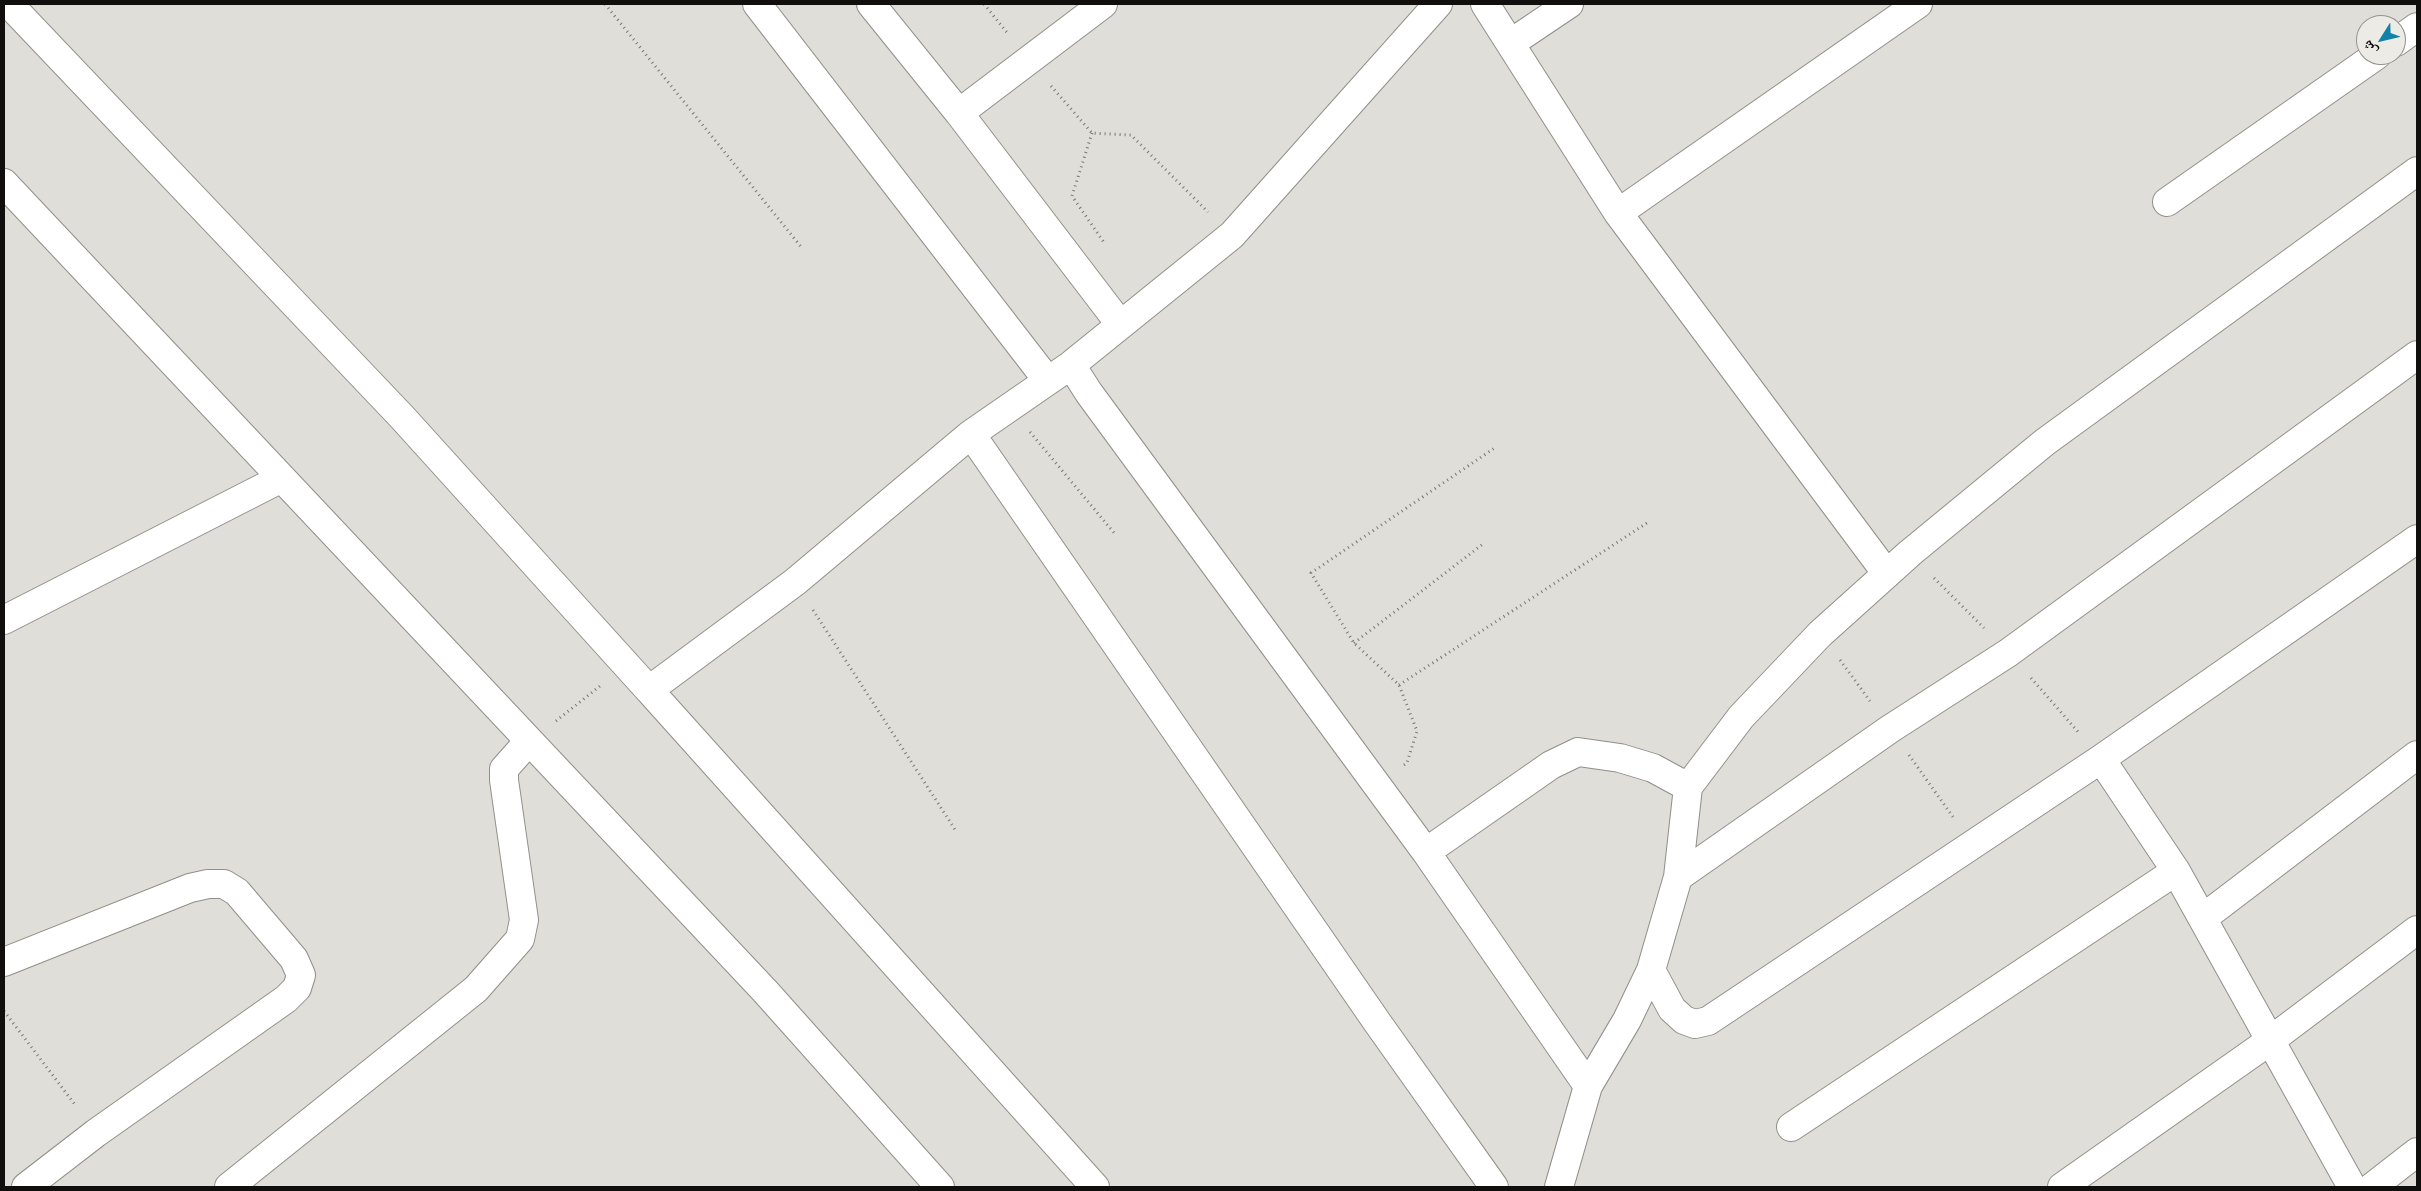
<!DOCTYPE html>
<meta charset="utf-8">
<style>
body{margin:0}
#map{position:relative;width:2421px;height:1191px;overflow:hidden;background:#e0ded8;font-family:"Work Sans","Noto Naskh Arabic",sans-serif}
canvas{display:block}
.frame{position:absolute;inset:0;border:5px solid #100f0d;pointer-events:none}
.north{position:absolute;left:2356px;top:15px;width:50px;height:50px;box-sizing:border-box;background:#edebe5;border:1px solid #95938f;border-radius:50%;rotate:234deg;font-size:14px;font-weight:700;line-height:20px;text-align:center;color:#100f0d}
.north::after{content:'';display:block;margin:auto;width:18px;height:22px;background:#1182a9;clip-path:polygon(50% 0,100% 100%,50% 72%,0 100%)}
</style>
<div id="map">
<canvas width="2421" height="1191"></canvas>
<div class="frame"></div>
<div class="north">ش</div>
</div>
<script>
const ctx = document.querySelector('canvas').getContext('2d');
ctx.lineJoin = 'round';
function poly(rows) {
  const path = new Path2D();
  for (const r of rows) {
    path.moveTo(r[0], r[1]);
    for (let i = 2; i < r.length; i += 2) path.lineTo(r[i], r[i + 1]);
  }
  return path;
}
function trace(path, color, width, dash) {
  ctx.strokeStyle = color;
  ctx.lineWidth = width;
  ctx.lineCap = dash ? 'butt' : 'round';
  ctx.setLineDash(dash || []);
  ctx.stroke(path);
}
const path = poly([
 [605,4,802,248],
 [984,4,1009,35],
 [1051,86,1092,133,1131,135,1208,212],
 [1092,133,1072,196,1105,244],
 [1030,432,1115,534],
 [1934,578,1984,628],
 [813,610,956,831],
 [1354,643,1483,544],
 [1840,660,1870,701],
 [2031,678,2080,734],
 [1399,685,1650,521],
 [556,721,600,686],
 [1909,755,1953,817],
 [1404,765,1407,763,1417,731,1399,685,1354,643,1311,573,1496,447],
 [4,1011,76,1106]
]);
const minor = poly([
 [9,4,402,417,649,690,795,582,971,434,1071,365,1232,235,1438,4],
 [757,4,1048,381],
 [871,4,959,113,1120,324],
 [1485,4,1618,213,1887,574],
 [2396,42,2417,27],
 [1511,43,1569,4],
 [959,113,1103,4],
 [4,183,765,991,940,1187],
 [2167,202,2377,55],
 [1618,213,1918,4],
 [1071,365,1089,393,1426,852,1588,1086],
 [971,434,1377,1022,1494,1187],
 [4,620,280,479],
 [649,690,1095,1187],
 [2101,759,2176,871,2352,1187],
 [1426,852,1551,765,1578,752,1620,758,1653,768,1688,787],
 [1678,877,1890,729,2008,653,2417,355],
 [2203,918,2417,755],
 [4,962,190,888,208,884,224,884,237,892,294,959,301,975,297,988,286,999,96,1133,26,1187],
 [1651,970,1672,1009,1684,1020,1695,1024,1708,1021,2101,759,2417,539],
 [1791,1127,2176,871],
 [229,1187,476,989,520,939,524,920,504,780,504,769,529,741],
 [1559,1187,1588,1086,1627,1020,1651,970,1678,877,1688,787,1741,717,1820,634,1910,553,2045,442,2417,171],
 [2062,1187,2271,1040,2417,930],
 [2372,1187,2417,1152]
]);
trace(minor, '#908f89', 30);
trace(path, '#777672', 3, [1, 4]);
trace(minor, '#fff', 28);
</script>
